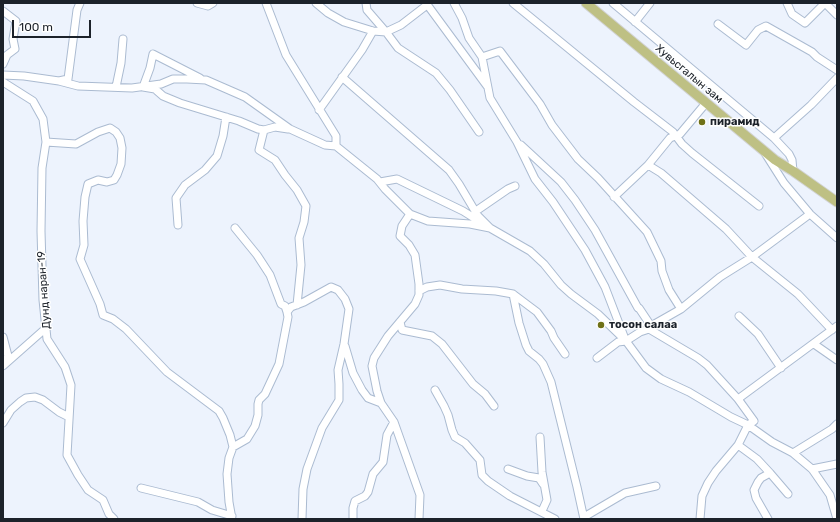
<!DOCTYPE html>
<meta charset="utf-8">
<style>
body{margin:0}
#map{position:relative;width:840px;height:522px;overflow:hidden;background:#edf3fd;font-family:Rubik,sans-serif}
canvas{display:block}
.frame{position:absolute;inset:0;border:4px solid #1c222a;pointer-events:none}
.scale{position:absolute;left:12px;top:20px;width:79px;height:18px;box-sizing:border-box;border:2px solid #1c222a;border-top:0;padding-left:5px;font-size:12px;line-height:14px;white-space:nowrap;color:#1c222a;-webkit-text-stroke:3px #fff;paint-order:stroke}
</style>
<div id="map">
<canvas width="840" height="522"></canvas>
<div class="frame"></div>
<div class="scale">100 m</div>
</div>
<script>
const ctx = document.querySelector('canvas').getContext('2d');
ctx.lineJoin = 'round';
function poly(rows) {
  const path = new Path2D();
  for (const r of rows) {
    path.moveTo(r[0], r[1]);
    for (let i = 2; i < r.length; i += 2) path.lineTo(r[i], r[i + 1]);
  }
  return path;
}
function trace(path, color, width, dash) {
  ctx.strokeStyle = color;
  ctx.lineWidth = width;
  ctx.lineCap = dash ? 'butt' : 'round';
  ctx.setLineDash(dash || []);
  ctx.stroke(path);
}
function write(font, color, halo, rows, align = 'center') {
  ctx.font = font + ' Rubik,sans-serif';
  ctx.lineWidth = 3;
  ctx.setLineDash([]);
  ctx.textBaseline = 'middle';
  ctx.strokeStyle = halo;
  ctx.fillStyle = color;
  for (const [text, x, y, turn = 0] of rows) {
    ctx.save();
    ctx.translate(x, y);
    ctx.rotate((+turn || 0) * Math.PI / 180);
    ctx.textAlign = isNaN(turn) ? turn : align;
    if (halo) ctx.strokeText(text, 0, 0);
    ctx.fillText(text, 0, 0);
    ctx.restore();
  }
}
const minor = poly([
 [197,3,208,6,213,3],
 [266,3,286,55,336,136,336,146],
 [316,3,328,13,344,22,373,31,386,32,401,25,427,5],
 [366,3,367,10,386,32,398,48,436,73,450,90,479,132],
 [426,3,487,86],
 [454,3,462,18,469,38,482,57,490,98,517,142,535,179,553,202,585,250,605,287,625,339],
 [513,3,634,102,673,132,682,144,692,153,759,206],
 [613,3,774,138],
 [787,3,792,14,805,23,825,3],
 [825,3,837,15],
 [3,11,16,21,13,39,15,49,7,55,3,64],
 [635,22,650,3],
 [718,24,746,45,758,30,766,26,812,52,817,57,837,70],
 [482,57,500,51,540,104,552,125,578,159,598,178,647,232,661,261,662,271,669,290,681,309],
 [3,75,24,76,59,81,78,86,132,88,161,84,173,79,187,79,206,80,245,97,290,129,325,145,336,146,377,179,385,189,410,214,428,221,470,224,490,228,530,251,544,264,561,285,571,294,598,314,626,341,646,368,661,379,689,392,731,417,748,425,772,442,793,453,812,469,830,495,837,519],
 [342,77,449,170,459,184,478,216,490,228,463,211,397,179,380,182],
 [200,78,153,54,150,68,143,87,155,89,163,96,180,103,239,121,258,129,264,130,275,127,288,129],
 [59,81,68,79,77,10,80,3],
 [3,82,33,101,43,119,46,142,42,168,41,231,43,300,47,339,65,367,71,385,67,455,78,475,88,490,103,500,109,514,114,519],
 [116,87,121,63,123,39],
 [319,110,362,50,373,31],
 [264,130,259,150,275,160,285,175,297,190,306,206,304,222,299,238,301,265,297,305],
 [46,142,76,144,98,132,110,128,116,132,120,138,122,148,121,164,117,175,114,180,107,182,98,180,88,184,85,197,83,221,84,245,80,259,100,304,103,315,113,319,126,329,167,372,219,411,223,418,230,435,233,447,229,458,227,474,229,502,232,519],
 [521,145,561,182,575,200,595,230,638,308,639,308,651,326],
 [765,153,784,183,810,214,837,238],
 [648,165,670,138,680,134,706,103],
 [793,171,792,160,789,154,774,138,811,105,837,78],
 [614,197,648,165,661,173,726,229,752,257,798,294,832,330],
 [476,211,508,189,515,186],
 [410,214,402,226,400,236,409,245,415,255,419,284,419,295,415,304,388,336,374,358,372,366,377,391,381,403,394,422,420,495,419,519],
 [178,225,176,198,185,185,205,170,217,156,223,136,226,117],
 [235,228,257,255,270,275,281,304,285,306,287,312],
 [419,291,427,287,440,285,462,289,496,291,513,294,537,312,551,331,554,338,565,354],
 [513,294,519,323,526,345,529,351,539,359,543,364,551,382,577,487,584,519],
 [739,316,758,334,781,368],
 [400,322,402,330,432,336,442,344,473,384,485,394,494,406],
 [649,329,698,358,707,365,738,399,754,421,748,425,738,445,716,471,708,483,702,496,700,519],
 [3,337,8,356,4,363],
 [814,344,837,360],
 [345,346,353,373,362,390,368,398,381,403],
 [597,358,618,342,626,341,640,332,649,329,651,326,681,309,720,277,752,257,810,214],
 [3,366,46,328],
 [435,390,444,406,448,415,452,430,455,437,465,443,480,460,482,475,488,481,510,496,555,519],
 [738,399,837,326],
 [3,423,11,410,20,402,26,398,35,397,43,400,59,412,69,417],
 [540,437,542,472,547,500,542,511],
 [738,445,757,459,770,473,761,478,758,482,754,490,756,498,768,519],
 [233,447,247,439,255,426,258,415,258,404,259,400,265,394,279,364,288,317,287,312,291,307,304,302,331,287,338,290,345,299,349,309,344,344,338,370,339,384,339,400,322,428,307,469,303,489,302,519],
 [793,453,832,429,837,424],
 [508,469,527,476,539,478,543,484],
 [812,469,837,464],
 [770,473,788,494],
 [141,488,198,502,212,510,232,516],
 [584,517,625,493,656,486],
 [353,519,353,508,355,501,365,496,368,492,373,474,383,462,387,435,394,422]
]);
const major = poly([
 [586,3,775,160,793,171,837,202]
]);
const markers = [
 [702,122,4,"#6f7117"],
 [601,325,4,"#6f7117"]
];
const streetNames = [
 ["Хувьсгалын зам",689,74,40],
 ["Дунд наран-19",44,290,-94]
];
const poiNames = [
 ["пирамид",710,122],
 ["тосон салаа",609,325]
];
trace(minor, '#abbbd1', 9);
trace(major, '#d2d3d4', 11);
trace(minor, '#fff', 7);
trace(major, '#bec084', 9);
for (const [x, y, r, color] of markers) {
  const dot = new Path2D();
  dot.arc(x, y, r, 0, 2 * Math.PI);
  ctx.fillStyle = color;
  ctx.fill(dot);
  trace(dot, '#fff', 1.5);
}
write('11px', '#1c222a', '#fff', streetNames);
write('bold 11px', '#1c222a', '#fff', poiNames, 'left');
</script>
